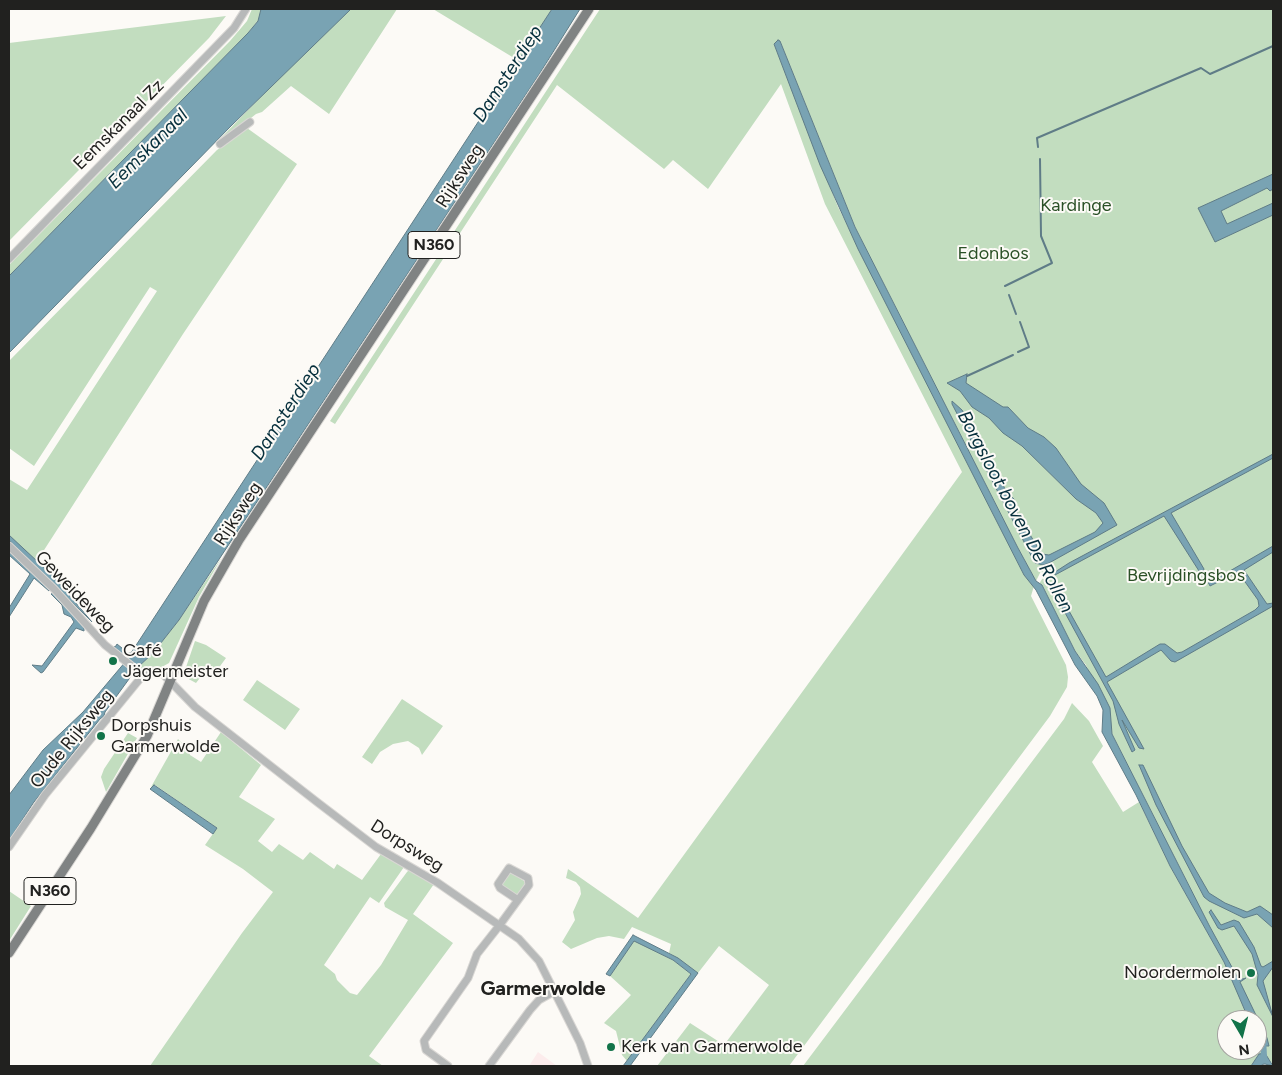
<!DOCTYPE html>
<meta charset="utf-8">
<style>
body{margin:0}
#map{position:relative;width:1282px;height:1075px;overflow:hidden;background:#fcfaf6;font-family:Figtree,sans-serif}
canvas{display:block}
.frame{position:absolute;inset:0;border:10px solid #21211f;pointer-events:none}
.north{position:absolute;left:1217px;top:1010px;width:50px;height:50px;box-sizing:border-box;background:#fcfaf6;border:1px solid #a4a3a0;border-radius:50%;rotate:172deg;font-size:14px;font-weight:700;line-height:20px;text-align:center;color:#21211f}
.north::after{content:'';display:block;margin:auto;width:18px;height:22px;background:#127349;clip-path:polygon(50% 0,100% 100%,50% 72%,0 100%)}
</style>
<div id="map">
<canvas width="1282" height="1075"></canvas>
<div class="frame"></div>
<div class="north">N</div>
</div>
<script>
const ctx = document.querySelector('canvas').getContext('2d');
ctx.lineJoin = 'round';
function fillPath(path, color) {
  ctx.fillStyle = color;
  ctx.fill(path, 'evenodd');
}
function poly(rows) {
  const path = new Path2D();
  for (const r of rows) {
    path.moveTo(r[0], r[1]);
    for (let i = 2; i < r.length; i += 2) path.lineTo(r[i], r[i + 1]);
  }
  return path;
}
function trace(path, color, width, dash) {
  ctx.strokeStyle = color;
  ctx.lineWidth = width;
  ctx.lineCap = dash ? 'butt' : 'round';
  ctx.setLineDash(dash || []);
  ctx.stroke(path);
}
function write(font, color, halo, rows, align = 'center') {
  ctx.font = font + ' Figtree,sans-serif';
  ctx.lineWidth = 4;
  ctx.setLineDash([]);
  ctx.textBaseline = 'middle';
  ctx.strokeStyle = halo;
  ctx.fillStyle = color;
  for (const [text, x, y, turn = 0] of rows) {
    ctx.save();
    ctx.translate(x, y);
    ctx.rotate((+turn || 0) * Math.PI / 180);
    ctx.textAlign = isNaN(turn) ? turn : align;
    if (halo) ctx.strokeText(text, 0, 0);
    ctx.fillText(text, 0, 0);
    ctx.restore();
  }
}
const education = poly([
 [538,1052,557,1066,525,1066,529,1066]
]);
const green = poly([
 [252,9,261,9,261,17,248,33,9,276,9,265,230,41,247,21],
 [351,9,397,9,329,114,291,86,262,112,256,114,222,141,220,139,310,46],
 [433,9,552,9,519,61],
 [600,9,1273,9,1273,1065,1265,1053,1259,1054,1251,1066,803,1066,1064,719,1072,703,1089,721,1103,746,1092,762,1123,812,1139,802,1170,866,1224,962,1237,990,1249,1020,1227,1020,1227,1050,1257,1050,1257,1035,1260,1046,1257,1020,1112,734,1110,725,1086,665,1075,651,1042,585,1039,584,1044,576,1041,571,1036,581,1018,548,855,227,780,41,774,44,838,207,1024,574,1034,586,1031,596,1066,665,1068,677,1067,687,1050,716,789,1066,657,1066,690,1023,724,1045,769,985,719,946,698,973,669,953,671,944,632,927,624,939,609,936,597,938,571,949,562,942,575,920,573,912,581,894,580,887,576,882,566,878,568,869,638,918,962,472,825,204,781,84,708,189,673,160,664,169,557,85,335,424,330,421],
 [226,16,209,38,9,241,9,43],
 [247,128,297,164,183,334,37,561,9,538,9,479,27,490,157,291,150,287,34,466,9,448,9,361,217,150],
 [222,557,199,597,169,663,160,668,137,668,153,653,179,620],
 [195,641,206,645,226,658,215,673,207,669,196,683,183,676],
 [257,680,300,709,285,730,243,700],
 [402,699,443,726,422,755,419,748,408,741,393,744,380,752,372,764,362,757],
 [221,732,261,765,239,797,275,819,258,841,272,852,279,844,303,860,310,852,334,869,337,864,362,880,381,854,404,867,379,903,370,897,324,965,335,974,337,980,350,993,357,995,381,965,408,920,385,907,384,903,407,872,409,870,434,884,413,914,453,943,369,1056,383,1066,150,1066,242,933,273,892,243,869,205,845,217,828,155,785,151,787,178,739,188,749,190,755,201,762],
 [128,733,137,738,106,792,101,777,104,769],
 [509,871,527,883,517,897,500,885],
 [9,891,31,906,9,941],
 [634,940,673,960,691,974,627,1061,622,1055,616,1031,604,1023,631,995,610,976]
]);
const water = poly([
 [261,9,351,9,231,126,9,353,9,276,248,33,258,21,261,9],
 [552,9,580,9,540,73,179,620,153,653,137,668,105,712,104,716,100,719,34,802,9,840,9,795,43,750,83,712,126,661,125,657,114,647,116,646,117,644,128,653,131,653,552,9],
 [778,40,780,41,855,227,1018,548,1036,581,1042,585,1075,651,1098,684,1110,708,1112,734,1210,927,1239,980,1246,978,1240,982,1267,1038,1269,1046,1260,1046,1257,1035,1257,1020,1249,1020,1224,962,1170,866,1136,795,1102,732,1103,710,1097,696,1075,665,1036,590,1024,575,858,249,820,165,774,44,778,40],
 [1273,174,1273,189,1270,191,1267,188,1221,211,1227,224,1273,203,1273,215,1215,242,1198,208,1273,174],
 [967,374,966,383,1003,407,1008,407,1028,428,1044,437,1056,448,1081,484,1104,503,1117,525,1049,563,1043,565,1035,563,952,404,952,401,962,410,983,445,1006,491,1014,499,1014,506,1022,522,1042,554,1049,555,1095,532,1103,523,1096,513,1076,499,1022,446,1003,433,989,418,972,407,960,391,947,383,967,374],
 [1273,454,1273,458,1171,513,1204,569,1203,572,1199,571,1164,516,1055,575,1055,572,1069,563,1273,454],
 [9,535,53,576,92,622,9,540,9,535],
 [1273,546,1273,552,1244,570,1267,604,1273,603,1273,606,1175,662,1171,661,1161,650,1107,682,1144,749,1139,748,1122,720,1135,750,1132,752,1119,724,1113,701,1057,598,1060,598,1064,602,1106,677,1160,644,1165,644,1177,653,1182,652,1255,610,1259,606,1258,600,1238,572,1210,586,1205,576,1216,579,1273,546],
 [9,552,50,590,49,591,34,578,9,617,9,608,30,574,9,555,9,552],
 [53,593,84,628,84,631,76,628,43,672,41,673,32,665,42,666,74,622,71,617,64,614,62,605,51,594,53,593],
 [1139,765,1143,765,1182,846,1209,893,1225,903,1247,912,1260,906,1273,915,1273,928,1257,914,1244,918,1209,901,1204,897,1156,805,1139,765],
 [154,785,217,828,213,834,150,789,154,785],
 [1211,910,1221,925,1234,920,1239,922,1254,947,1261,966,1263,967,1273,961,1273,967,1263,981,1273,1017,1257,985,1258,975,1252,954,1234,926,1222,930,1218,928,1209,912,1211,910],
 [633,935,678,958,698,973,630,1066,623,1066,691,974,673,960,634,941,610,976,606,974,633,935],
 [1265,1053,1273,1066,1265,1064,1251,1066,1259,1054,1265,1053]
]);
const stream = poly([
 [1038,147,1037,138,1201,68,1210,74,1273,46],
 [1005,286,1052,263,1041,236,1040,159],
 [1009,295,1016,314],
 [1018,352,1029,347,1020,322],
 [967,376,1013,355]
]);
const canal = poly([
 [1257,1024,1263,1036,1264,1057,1257,1066]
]);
const minor = poly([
 [220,144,250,122],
 [9,259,234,28,246,9],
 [9,546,54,589,105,645,143,675],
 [9,847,45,795,143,675,153,671,161,672,195,707,317,802,376,847,438,883,519,939,539,961,580,1043,588,1066],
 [448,1066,426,1050,424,1041,468,978,477,954,499,926,518,900,529,885,528,878,509,868,498,884,500,888,518,900],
 [489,1066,530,1010,539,1000,553,992]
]);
const major = poly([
 [9,953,91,828,147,736,204,601,239,540,589,9]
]);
const markers = [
 [113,661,5,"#127349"],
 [101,736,5,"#127349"],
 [1251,973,5,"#127349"],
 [611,1047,5,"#127349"]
];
const shields = [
 [434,245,52],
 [50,891,52]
];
const shieldNames = [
 ["N360",434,245],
 ["N360",50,891]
];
const streetNames = [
 ["Eemskanaal Zz",119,125,-45],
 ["Rijksweg",460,176,-57],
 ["Rijksweg",238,514,-57],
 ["Geweideweg",75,592,46],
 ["Oude Rijksweg",72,739,-51],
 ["Dorpsweg",407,846,32]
];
const parkNames = [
 ["Kardinge",1076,206],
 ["Edonbos",993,254],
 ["Bevrijdingsbos",1186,576]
];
const poiNames = [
 ["Café",123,651],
 ["Jägermeister",123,672],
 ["Dorpshuis",111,726],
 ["Garmerwolde",111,747],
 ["Noordermolen",1241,973,"right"],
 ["Kerk van Garmerwolde",621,1047]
];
const waterNames = [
 ["Damsterdiep",508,74,-57],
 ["Eemskanaal",148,149,-45],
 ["Damsterdiep",286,412,-57],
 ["Borgsloot boven De Rollen",1015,512,62]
];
const quarterNames = [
 ["Garmerwolde",543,989]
];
fillPath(education, '#fcecec');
fillPath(green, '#c2ddbf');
fillPath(water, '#79a3b3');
trace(water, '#5f7c87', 1);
trace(stream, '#5f7c87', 2);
trace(canal, '#79a3b3', 6);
trace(minor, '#d9d7d4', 9);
trace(major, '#d9d7d4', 11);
trace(minor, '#b7b9b9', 7);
trace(major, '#808383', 9);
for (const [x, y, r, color] of markers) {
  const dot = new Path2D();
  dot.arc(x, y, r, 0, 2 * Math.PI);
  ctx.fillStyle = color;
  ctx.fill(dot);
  trace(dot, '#fcfaf6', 2);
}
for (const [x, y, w] of shields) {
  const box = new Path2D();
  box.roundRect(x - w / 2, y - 13.5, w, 27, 4);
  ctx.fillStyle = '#fcfaf6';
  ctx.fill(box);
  trace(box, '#21211f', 1);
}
write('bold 16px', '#21211f', null, shieldNames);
write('18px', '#21211f', '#fcfaf6', streetNames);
write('18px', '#2a5026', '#fcfaf6', parkNames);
write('18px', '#21211f', '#fcfaf6', poiNames, 'left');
write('italic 19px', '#062f3c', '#fcfaf6', waterNames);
write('bold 20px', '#21211f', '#fcfaf6', quarterNames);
</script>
